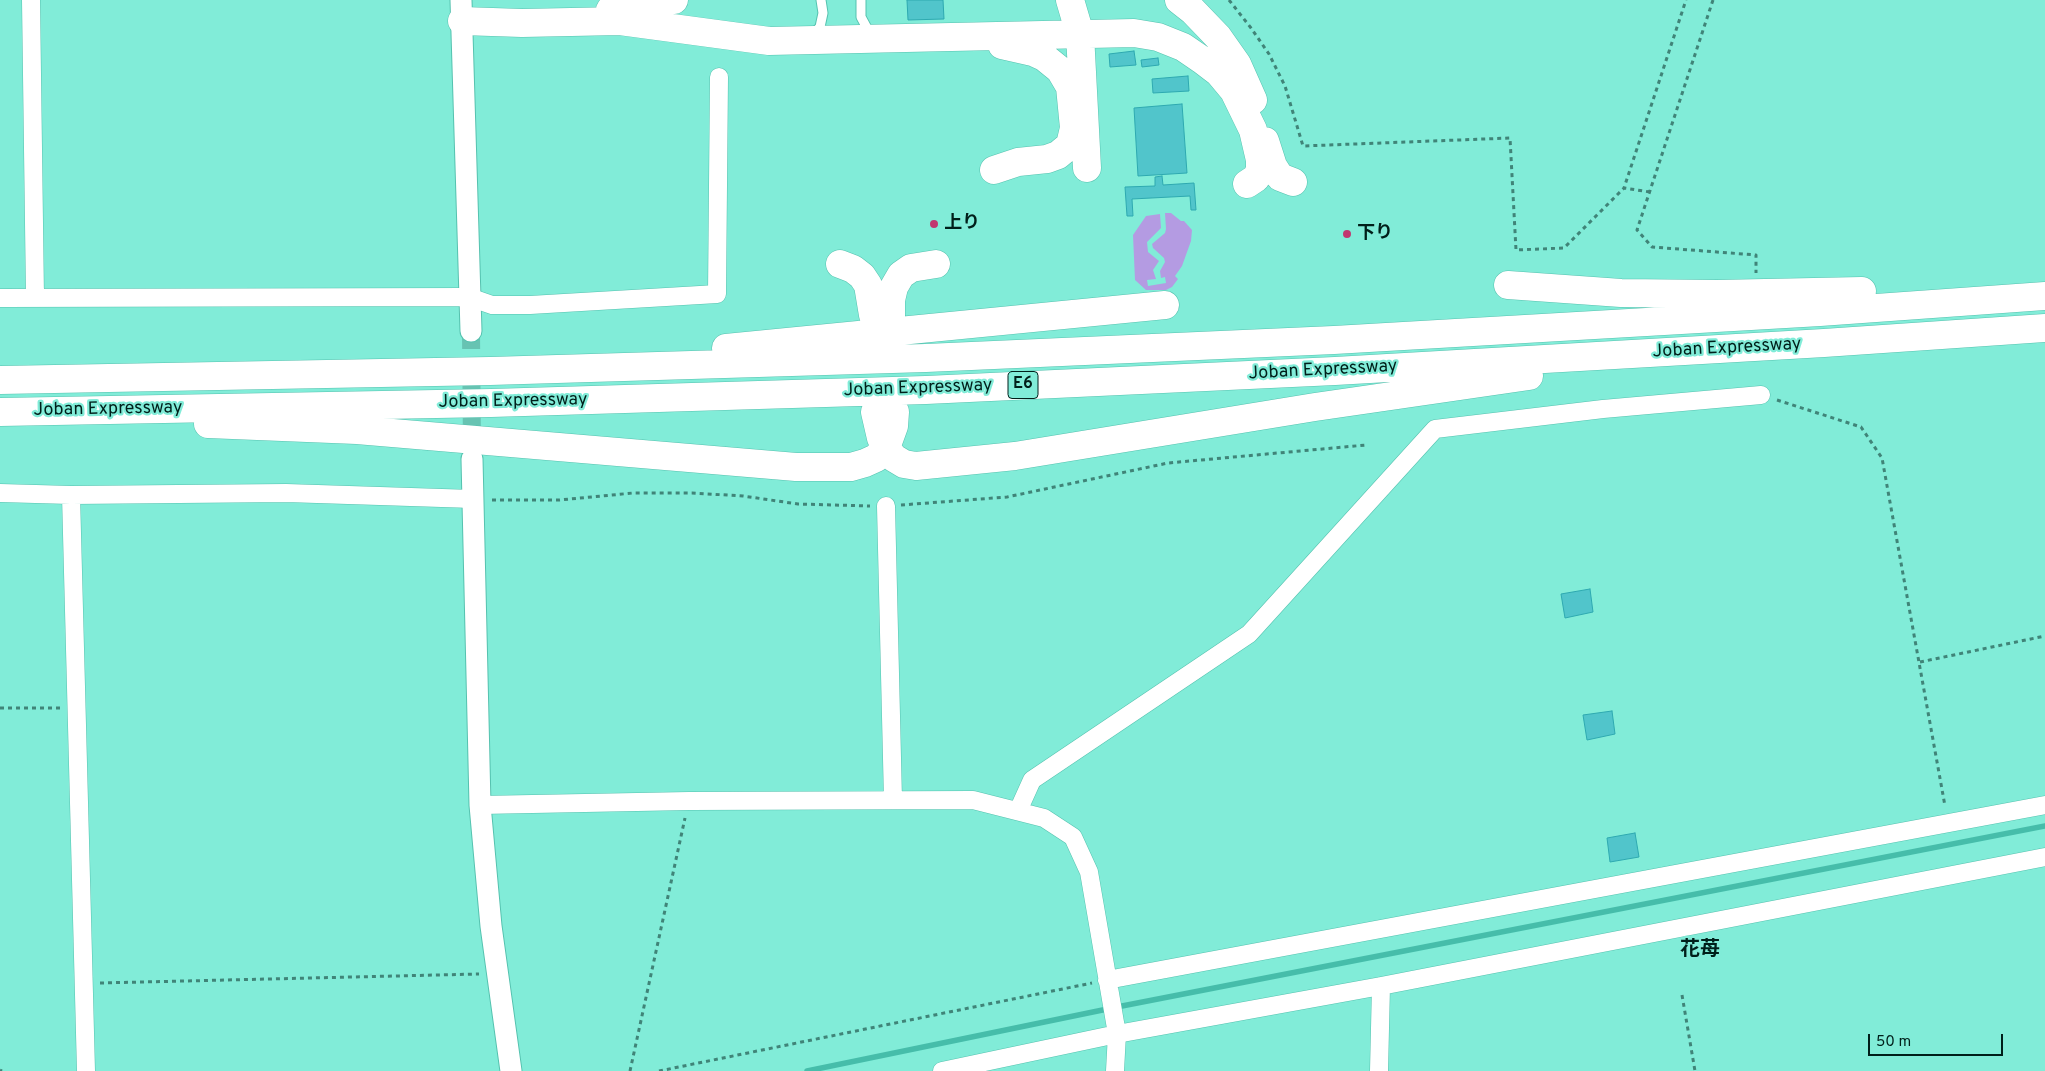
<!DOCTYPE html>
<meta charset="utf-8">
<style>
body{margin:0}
#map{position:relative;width:2045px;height:1071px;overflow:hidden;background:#81ecd8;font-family:Overpass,sans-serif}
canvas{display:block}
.scale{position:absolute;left:1868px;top:1034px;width:135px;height:22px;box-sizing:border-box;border:2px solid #001f1a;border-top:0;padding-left:6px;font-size:15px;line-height:18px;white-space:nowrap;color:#001f1a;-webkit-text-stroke:4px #81ecd8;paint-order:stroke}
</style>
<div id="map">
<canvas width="2045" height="1071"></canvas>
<div class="scale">50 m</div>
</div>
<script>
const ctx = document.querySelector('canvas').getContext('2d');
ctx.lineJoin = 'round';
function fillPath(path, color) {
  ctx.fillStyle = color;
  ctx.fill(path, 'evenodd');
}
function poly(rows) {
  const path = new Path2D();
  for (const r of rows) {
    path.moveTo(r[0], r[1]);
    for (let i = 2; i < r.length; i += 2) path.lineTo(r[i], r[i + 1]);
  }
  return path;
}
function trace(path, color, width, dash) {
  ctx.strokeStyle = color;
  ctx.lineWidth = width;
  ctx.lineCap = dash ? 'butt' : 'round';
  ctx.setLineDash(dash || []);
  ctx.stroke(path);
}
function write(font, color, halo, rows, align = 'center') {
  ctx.font = font + ' Overpass,"Noto Sans JP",sans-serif';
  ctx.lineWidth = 4.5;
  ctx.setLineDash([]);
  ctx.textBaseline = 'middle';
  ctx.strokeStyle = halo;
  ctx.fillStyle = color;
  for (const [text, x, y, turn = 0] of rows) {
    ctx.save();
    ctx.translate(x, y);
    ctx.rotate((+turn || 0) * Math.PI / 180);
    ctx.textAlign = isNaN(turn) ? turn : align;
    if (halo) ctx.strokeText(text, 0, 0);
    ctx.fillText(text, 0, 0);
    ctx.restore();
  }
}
const green = poly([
 [1165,213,1171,213,1181,221,1184,221,1192,230,1191,241,1182,266,1175,276,1178,279,1172,287,1166,290,1146,290,1135,280,1133,235,1146,216,1160,214,1161,228,1147,242,1148,252,1159,261,1153,270,1156,279,1147,280,1148,286,1166,283,1165,277,1161,278,1160,271,1165,262,1164,258,1153,248,1152,244,1165,233,1166,229]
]);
const stream = poly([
 [807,1071,1122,1006,2045,826]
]);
const building = poly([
 [907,0,943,0,944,19,908,20,907,0],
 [1134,51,1136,65,1110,67,1109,54,1134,51],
 [1158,58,1159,65,1142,67,1141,60,1158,58],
 [1188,76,1189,91,1153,93,1152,79,1188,76],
 [1182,104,1187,173,1138,176,1134,108,1182,104],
 [1162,176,1163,185,1194,183,1196,210,1191,210,1190,196,1132,199,1133,216,1127,216,1125,187,1155,186,1155,177,1162,176],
 [1590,589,1593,612,1565,618,1561,594,1590,589],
 [1612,711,1615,734,1587,740,1583,715,1612,711],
 [1635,833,1639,857,1610,862,1607,838,1635,833]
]);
const minorTunnel = poly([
 [471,331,472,448]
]);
const path = poly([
 [1229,0,1251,28,1269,54,1285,86,1303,146,1510,138,1516,250,1564,248,1624,188],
 [1713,0,1637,230,1652,247,1756,255,1756,273],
 [1650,192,1624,188,1686,0],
 [1777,400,1861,427,1882,458,1945,806],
 [492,500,559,500,633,493,692,493,743,496,798,504,870,506],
 [901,505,1007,497,1168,463,1366,445],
 [1920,662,2045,636],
 [0,708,61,708],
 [100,983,479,974],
 [1682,995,1695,1071],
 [0,1070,2,1071],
 [630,1071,685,818],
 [659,1071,1092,983]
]);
const service = poly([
 [861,0,861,17,868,30,873,33],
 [813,34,820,27,823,13,821,0]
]);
const minor = poly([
 [31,0,35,297],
 [0,298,469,297,492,305,530,305,717,294,719,77],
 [0,493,71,495,286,493,473,499],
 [71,495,86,1071],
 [886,506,893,800],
 [480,805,689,801,973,800,1044,818,1073,837,1089,872,1117,1034,1115,1071],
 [1018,811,1032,780,1249,634,1435,429,1603,409,1761,395],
 [1107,980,2045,805],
 [942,1071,1117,1034,1381,986,2045,857],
 [1379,1071,1381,986]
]);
const tertiary = poly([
 [461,0,471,331],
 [472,459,480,805,491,926,511,1071]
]);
const motorway = poly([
 [1070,0,1080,34,1087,168],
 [1179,0,1193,11,1218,37,1237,64,1253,100],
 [610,10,674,0],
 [462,21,522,23,620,21,769,41,1134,33,1158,37,1183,47,1202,60,1219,73,1234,91,1253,130,1260,160,1260,170,1256,178,1247,184],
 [1265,141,1273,166,1280,177,1293,182],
 [994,170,1018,162,1047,159,1058,155,1070,145,1074,128,1070,87,1060,70,1044,57,1033,52,1002,45],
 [840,264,853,269,862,276,868,285,873,315],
 [1508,285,1621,293,1717,294,1862,291],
 [891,316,891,300,894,287,901,275,911,268,936,264],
 [726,348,1165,305],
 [0,380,490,371,926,358,1334,340,1820,312,2045,296],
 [0,412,491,403,926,390,1335,371,1824,343,2045,328],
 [875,412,881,438,886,448,894,458,904,464,916,466,1015,456,1315,407,1529,376],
 [208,424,357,430,796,467,851,467,865,463,876,458,886,448,894,426,895,412]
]);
const markers = [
 [934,224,5,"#c1376f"],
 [1347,234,5,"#c1376f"]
];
const shields = [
 [1023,385,30]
];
const shieldNames = [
 ["E6",1023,385]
];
const poiNames = [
 ["上り",944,224],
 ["下り",1357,234]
];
const streetNames = [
 ["Joban Expressway",1727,349,-3],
 ["Joban Expressway",1323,371,-3],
 ["Joban Expressway",918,389,-2],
 ["Joban Expressway",513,402,-1],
 ["Joban Expressway",108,410,-1]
];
const quarterNames = [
 ["花苺",1700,951]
];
fillPath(green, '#b49be2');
trace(stream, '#46bdaa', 5.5);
fillPath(building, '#51c5cb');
trace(building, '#2ea9b0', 1);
trace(minorTunnel, '#67c3b2', 18, [18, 9]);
trace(service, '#55c2af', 11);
trace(minor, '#55c2af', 19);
trace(tertiary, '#55c2af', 23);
trace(motorway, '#55c2af', 29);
trace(path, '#408478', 3, [4, 4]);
trace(service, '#fff', 9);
trace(minor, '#fff', 18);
trace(tertiary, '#fff', 21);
trace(motorway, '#fff', 28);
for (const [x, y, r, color] of markers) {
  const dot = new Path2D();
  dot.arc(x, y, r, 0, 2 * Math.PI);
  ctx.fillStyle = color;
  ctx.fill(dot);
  trace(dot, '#81ecd8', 2);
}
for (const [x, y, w] of shields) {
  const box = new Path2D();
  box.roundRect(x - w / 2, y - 13.5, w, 27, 4);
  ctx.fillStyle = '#81ecd8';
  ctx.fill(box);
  trace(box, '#001f1a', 1);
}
write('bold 16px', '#001f1a', null, shieldNames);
write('bold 18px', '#001f1a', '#81ecd8', poiNames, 'left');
write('18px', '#001f1a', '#81ecd8', streetNames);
write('bold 20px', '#001f1a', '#81ecd8', quarterNames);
</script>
